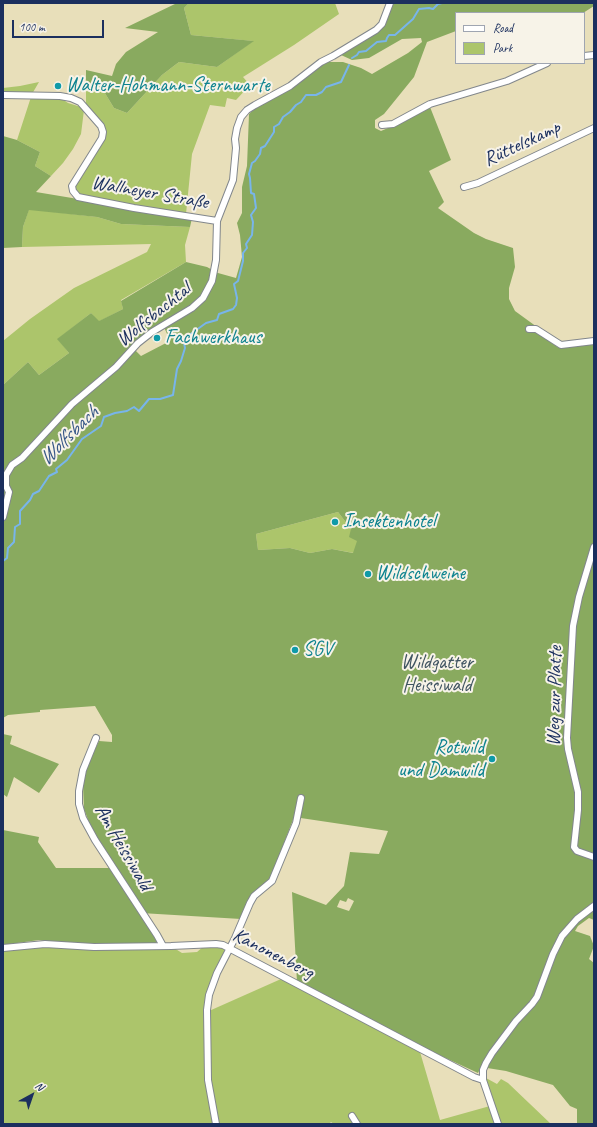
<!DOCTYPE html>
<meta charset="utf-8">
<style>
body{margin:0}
#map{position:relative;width:597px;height:1127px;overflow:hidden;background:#e8dfba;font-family:Caveat,sans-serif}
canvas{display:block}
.frame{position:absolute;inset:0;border:4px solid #1b2f5e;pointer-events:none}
.legend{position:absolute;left:455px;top:12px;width:130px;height:52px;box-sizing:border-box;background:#f7f3e8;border:1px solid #9fa5b1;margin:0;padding:5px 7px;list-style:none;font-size:12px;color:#1b2f5e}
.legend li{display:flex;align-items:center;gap:8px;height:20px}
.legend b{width:20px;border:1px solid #9fa5b1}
.north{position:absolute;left:12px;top:1075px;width:40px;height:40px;-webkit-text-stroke:3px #f7f3e8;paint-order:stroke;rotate:40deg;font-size:11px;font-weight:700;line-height:16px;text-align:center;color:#1b2f5e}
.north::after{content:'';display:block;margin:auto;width:14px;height:18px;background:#1b2f5e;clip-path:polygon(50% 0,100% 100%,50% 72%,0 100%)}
.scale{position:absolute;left:12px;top:20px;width:92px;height:18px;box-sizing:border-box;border:2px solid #1b2f5e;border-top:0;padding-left:5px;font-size:12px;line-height:14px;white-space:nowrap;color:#1b2f5e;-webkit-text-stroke:3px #f7f3e8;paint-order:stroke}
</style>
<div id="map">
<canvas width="597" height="1127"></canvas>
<div class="frame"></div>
<ul class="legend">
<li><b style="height:5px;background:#fff"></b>Road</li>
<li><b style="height:11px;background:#acc56b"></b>Park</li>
</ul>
<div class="north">N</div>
<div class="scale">100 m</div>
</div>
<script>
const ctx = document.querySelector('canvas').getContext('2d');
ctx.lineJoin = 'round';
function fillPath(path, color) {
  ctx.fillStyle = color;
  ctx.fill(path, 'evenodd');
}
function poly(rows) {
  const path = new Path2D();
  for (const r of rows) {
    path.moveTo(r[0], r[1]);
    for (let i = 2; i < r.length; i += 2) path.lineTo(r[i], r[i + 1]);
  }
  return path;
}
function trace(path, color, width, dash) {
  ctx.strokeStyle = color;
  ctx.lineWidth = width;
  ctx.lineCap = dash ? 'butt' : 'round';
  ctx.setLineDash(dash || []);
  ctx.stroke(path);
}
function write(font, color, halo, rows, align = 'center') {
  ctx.font = font + ' Caveat,sans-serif';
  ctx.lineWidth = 4;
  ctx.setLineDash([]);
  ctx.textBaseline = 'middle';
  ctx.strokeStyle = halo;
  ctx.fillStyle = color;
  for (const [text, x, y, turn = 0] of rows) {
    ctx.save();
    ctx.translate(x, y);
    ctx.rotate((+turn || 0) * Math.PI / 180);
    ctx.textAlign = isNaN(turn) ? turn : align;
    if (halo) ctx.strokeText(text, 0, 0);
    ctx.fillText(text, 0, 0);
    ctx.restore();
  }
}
const green = poly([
 [189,3,335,3,339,14,294,45,243,77,250,85,236,100,227,98,225,107,210,105,192,154,186,214,79,196,74,189,75,183,106,133,86,106,86,84,103,90,114,108,127,113,162,75,179,62,217,67,253,41,191,35,184,8],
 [39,82,32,94,3,92,3,88,20,86],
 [31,97,62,99,68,103,81,107,84,110,81,134,73,149,63,163,51,176,35,166,40,152,17,140],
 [29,209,97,217,121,224,190,227,185,245,186,262,121,300,123,309,98,322,91,313,58,339,69,353,39,375,28,362,3,385,3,341,30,319,74,288,147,252,151,244,22,247,23,227],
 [338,512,351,529,358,541,354,553,332,549,310,553,290,548,258,550,256,534],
 [204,946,216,946,224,949,224,952,211,984,206,1057,215,1124,3,1124,3,951,35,947,95,950,174,948,182,953,197,952],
 [281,979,420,1052,440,1120,490,1106,495,1124,334,1124,331,1122,329,1124,218,1124,212,1094,209,1065,209,1011],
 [486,1078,497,1084,501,1079,508,1083,551,1124,501,1124]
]);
const forest = poly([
 [177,3,189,3,184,8,191,35,254,41,217,67,179,62,162,75,127,113,114,108,103,90,86,84,86,70,112,76,116,64,126,52,158,32,125,28],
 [392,3,594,3,594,6,583,13,456,13,456,31,427,42,414,77,384,114,375,120,375,128,381,131,402,122,430,107,451,160,429,171,444,202,438,208,474,233,486,239,513,248,515,267,509,288,509,299,515,311,537,327,534,331,559,348,594,343,594,920,589,918,578,926,575,931,590,936,594,946,589,959,594,963,594,1124,577,1124,577,1109,570,1106,553,1085,506,1071,481,1067,478,1073,409,1041,297,982,292,892,326,905,344,886,350,852,379,854,388,831,294,817,269,882,262,888,241,919,141,913,156,938,156,943,145,945,95,945,60,943,39,940,3,945,3,830,39,837,38,842,56,868,113,868,92,830,84,809,83,785,86,768,99,741,112,742,112,735,95,706,40,710,40,712,8,715,3,718,3,385,28,362,39,375,69,353,57,339,91,313,99,321,123,309,121,301,186,262,207,267,218,273,236,278,242,257,240,235,237,223,242,213,242,187,247,166,249,114,260,104,326,62,343,62,361,68,372,74,408,53,422,42,421,38,402,39,369,58,352,60,341,55,380,31],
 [162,323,169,338,165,340,166,343,141,356,132,347,142,336],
 [338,512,351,529,349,537,357,541,353,553,332,549,310,553,290,548,258,550,256,534],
 [348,898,354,901,349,911,337,907,340,900,346,902],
 [3,136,17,140,40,152,35,166,51,176,36,192,192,218,190,227,121,224,97,217,29,210,23,227,22,247,3,248],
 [3,734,12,736,10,744,59,764,39,793,14,777,7,797,3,794]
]);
const stream = poly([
 [452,3,457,3],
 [517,3,518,3],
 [352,58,357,55,359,52,366,51,377,42,386,41,387,38,389,35,395,35,413,19,419,9,429,8,433,9,438,4,442,3],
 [3,561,7,558,8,548,14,542,15,527,20,524,20,511,30,500,33,494,39,491,49,476,57,472,56,469,67,460,82,439,101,426,104,417,115,413,127,411,134,407,139,411,149,399,160,399,173,395,177,369,181,361,185,348,184,343,188,336,206,323,217,320,219,314,233,309,236,305,237,298,234,284,238,281,243,261,243,253,247,248,246,244,252,235,253,222,251,215,256,208,254,194,251,193,250,178,249,174,252,163,255,161,260,154,261,148,265,146,274,132,274,127,279,124,283,117,290,112,296,105,301,102,306,95,316,95,322,92,326,87,341,82,349,65]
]);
const minor = poly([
 [584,56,594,55],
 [3,95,60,96,71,98,80,102,101,126,103,132,102,138,72,186,73,191,78,197,134,208,217,221],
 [382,125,393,124,430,104,507,81,547,63],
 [464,187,478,183,594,128],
 [529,329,536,329,561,345,594,341],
 [3,517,9,492,6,486,6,475,12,465,22,458,72,404,116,367,138,343,152,332,192,308,203,298,212,281,216,260,217,221,233,180,236,148,235,139,237,128,241,117,247,110,255,105,290,86,321,62,333,56,376,30,382,24,390,3],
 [594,547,579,597,573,626,567,738,568,749,578,792,578,810,574,847,577,851,594,857],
 [96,738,83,770,79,791,79,804,83,818,95,840,157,935,163,946],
 [3,948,45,944,94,947,171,946,216,944,223,945,474,1077,483,1080],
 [352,1116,357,1124],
 [216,1124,208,1080,207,1010,209,995,217,973,235,938,250,903,254,896,272,881,296,823,301,798],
 [498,1124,483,1080,483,1070,486,1063,492,1053,516,1021,532,1004,537,997,553,954,562,936,577,919,594,906]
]);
const markers = [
 [58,86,4,"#0f9aa8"],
 [157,338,4,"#0f9aa8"],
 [335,522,4,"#0f9aa8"],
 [368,574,4,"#0f9aa8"],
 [295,650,4,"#0f9aa8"],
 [492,759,4,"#0f9aa8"]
];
const cultureNames = [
 ["Walter-Hohmann-Sternwarte",66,86],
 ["Fachwerkhaus",165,338],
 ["Insektenhotel",343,522],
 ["Wildschweine",376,574],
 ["SGV",303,650],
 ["Rotwild",484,748,"right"],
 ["und Damwild",484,771,"right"]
];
const streetNames = [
 ["Rüttelskamp",522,144,-25],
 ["Wallneyer Straße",150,193,10],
 ["Wolfsbachtal",154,315,-39],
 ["Weg zur Platte",555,696,-89],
 ["Am Heissiwald",123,848,60],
 ["Kanonenberg",273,954,27]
];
const parkNames = [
 ["Wildgatter",437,663],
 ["Heissiwald",437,686]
];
const waterNames = [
 ["Wolfsbach",69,436,-45]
];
fillPath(green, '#acc56b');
fillPath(forest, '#89aa5f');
trace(stream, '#78b5eb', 2);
trace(minor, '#82878c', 8);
trace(minor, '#fff', 6);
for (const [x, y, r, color] of markers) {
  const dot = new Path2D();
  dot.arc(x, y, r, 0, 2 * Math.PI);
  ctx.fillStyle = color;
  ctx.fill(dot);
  trace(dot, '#f7f3e8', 1.5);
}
write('20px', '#0d838f', '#f7f3e8', cultureNames, 'left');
write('20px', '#1b2f5e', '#f7f3e8', streetNames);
write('20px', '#3f5461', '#f7f3e8', parkNames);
write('italic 21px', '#375788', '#f7f3e8', waterNames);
</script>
